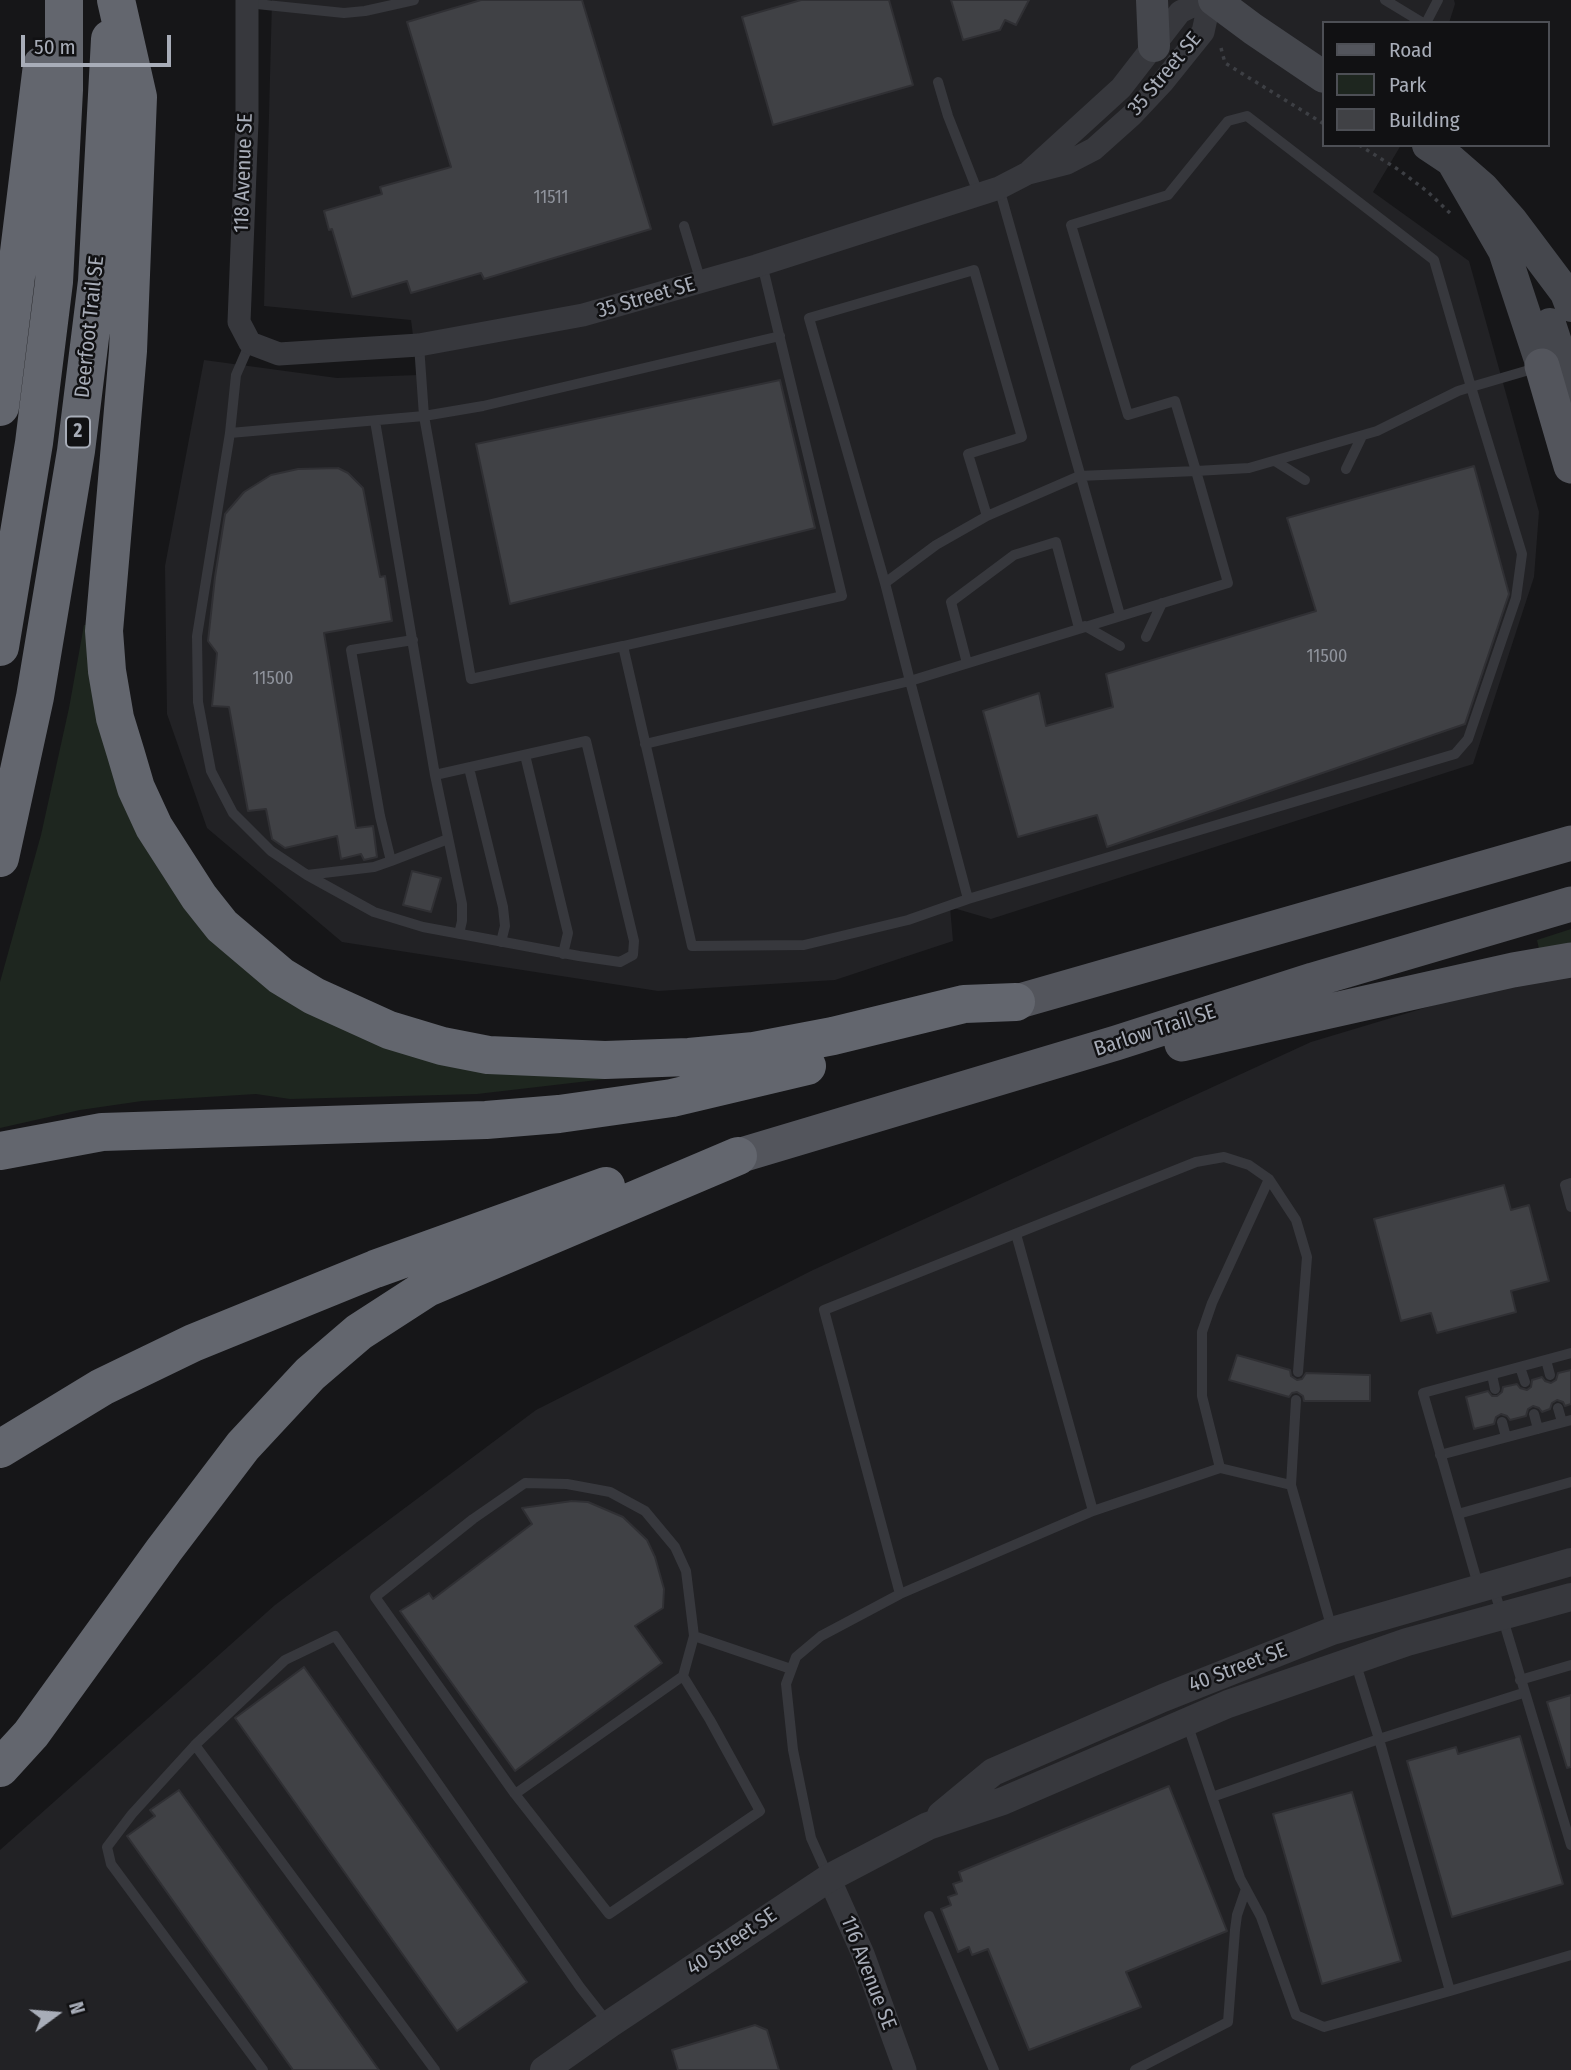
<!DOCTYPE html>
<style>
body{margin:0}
#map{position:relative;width:1571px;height:2070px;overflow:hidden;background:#161618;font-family:"Fira Sans Condensed",sans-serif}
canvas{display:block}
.legend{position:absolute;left:1322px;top:21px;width:228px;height:126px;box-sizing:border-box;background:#111113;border:2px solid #4d4f55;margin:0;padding:9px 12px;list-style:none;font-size:21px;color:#a8adb8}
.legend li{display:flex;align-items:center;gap:14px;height:35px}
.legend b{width:35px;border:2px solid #4d4f55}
.north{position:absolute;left:21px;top:1979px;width:70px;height:70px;-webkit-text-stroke:5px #111113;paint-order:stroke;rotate:74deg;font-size:19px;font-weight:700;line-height:28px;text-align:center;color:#a8adb8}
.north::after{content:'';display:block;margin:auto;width:24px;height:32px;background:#a8adb8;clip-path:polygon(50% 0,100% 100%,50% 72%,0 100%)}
.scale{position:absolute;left:21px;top:35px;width:150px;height:32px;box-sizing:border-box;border:4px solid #a8adb8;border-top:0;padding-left:9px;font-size:21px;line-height:24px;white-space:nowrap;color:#a8adb8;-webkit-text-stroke:5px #111113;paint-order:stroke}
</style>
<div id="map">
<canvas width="1571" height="2070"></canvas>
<ul class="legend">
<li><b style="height:9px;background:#53555c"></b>Road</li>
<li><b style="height:19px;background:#1e261f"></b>Park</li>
<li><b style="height:19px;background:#404145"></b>Building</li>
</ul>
<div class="north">N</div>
<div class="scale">50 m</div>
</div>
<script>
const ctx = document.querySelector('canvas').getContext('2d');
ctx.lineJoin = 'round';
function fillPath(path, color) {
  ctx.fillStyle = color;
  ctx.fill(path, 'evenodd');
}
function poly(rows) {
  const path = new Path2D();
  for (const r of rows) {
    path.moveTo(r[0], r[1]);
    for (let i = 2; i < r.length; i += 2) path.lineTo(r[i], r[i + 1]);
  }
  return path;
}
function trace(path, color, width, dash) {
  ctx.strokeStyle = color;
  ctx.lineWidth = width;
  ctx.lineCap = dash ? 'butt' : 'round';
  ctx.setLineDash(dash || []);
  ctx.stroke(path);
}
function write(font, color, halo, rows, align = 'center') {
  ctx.font = font + ' "Fira Sans Condensed",sans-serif';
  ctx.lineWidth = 5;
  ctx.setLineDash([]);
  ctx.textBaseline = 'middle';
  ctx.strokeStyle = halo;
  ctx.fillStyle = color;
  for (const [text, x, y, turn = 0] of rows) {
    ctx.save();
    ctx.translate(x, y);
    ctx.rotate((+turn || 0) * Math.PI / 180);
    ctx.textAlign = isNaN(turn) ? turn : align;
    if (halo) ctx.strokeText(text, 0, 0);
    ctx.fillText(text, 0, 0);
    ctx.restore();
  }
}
const built = poly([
 [272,0,1454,0,1455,4,1449,23,1324,23,1324,145,1401,145,1373,192,1469,261,1539,512,1534,577,1473,764,991,919,950,907,953,941,835,980,658,991,342,942,207,828,167,714,165,566,204,360,337,378,418,375,411,320,264,306],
 [1571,964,1571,2070,0,2070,0,1850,275,1605,536,1410,813,1270,1311,1042]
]);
const green = poly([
 [84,625,92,625,104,731,291,993,606,1079,477,1094,290,1099,256,1094,142,1101,80,1110,0,1128,0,982,41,835,69,708],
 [1571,929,1571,946,1539,949,1537,940]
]);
const building = poly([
 [481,0,582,0,651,229,484,279,481,273,411,293,407,281,352,297,332,229,329,230,324,211,382,194,380,187,451,167,407,22,481,0],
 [801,0,889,0,913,85,773,125,742,17,801,0],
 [951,0,1029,0,1016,25,1005,20,1000,30,963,40,951,0],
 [780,380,815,528,510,604,476,444,780,380],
 [1474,466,1509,594,1465,724,1107,847,1097,815,1018,837,983,711,1039,693,1046,726,1113,707,1106,674,1316,611,1287,518,1474,466],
 [338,468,348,473,363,488,380,577,385,576,392,621,324,633,356,828,373,826,377,857,364,860,361,854,341,859,337,836,285,848,272,839,266,809,248,811,229,707,212,706,217,653,208,641,215,577,225,514,244,492,271,475,298,469,338,468],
 [412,871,441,878,431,912,403,905,412,871],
 [1504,1185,1511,1210,1529,1205,1549,1281,1511,1291,1516,1312,1437,1333,1431,1313,1401,1321,1374,1219,1504,1185],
 [1237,1355,1290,1370,1291,1376,1297,1380,1302,1379,1306,1373,1370,1375,1370,1401,1304,1401,1303,1396,1297,1392,1292,1393,1289,1397,1229,1380,1237,1355],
 [1571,1370,1571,1404,1565,1406,1563,1402,1557,1400,1552,1403,1550,1409,1542,1412,1539,1408,1533,1406,1528,1409,1526,1416,1510,1420,1507,1416,1501,1414,1496,1417,1494,1424,1474,1429,1466,1397,1488,1391,1492,1396,1497,1396,1502,1392,1503,1387,1517,1384,1520,1388,1527,1390,1531,1387,1532,1380,1542,1377,1545,1381,1551,1383,1556,1380,1558,1373,1571,1370],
 [572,1501,588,1502,623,1517,647,1540,655,1557,664,1589,663,1608,635,1626,662,1663,515,1771,400,1611,429,1593,433,1599,532,1524,522,1508,572,1501],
 [304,1667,527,1982,457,2031,235,1718,304,1667],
 [1571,1695,1571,1767,1567,1768,1547,1702,1571,1695],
 [1520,1736,1563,1884,1452,1917,1407,1761,1456,1747,1458,1754,1520,1736],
 [1169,1786,1227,1931,1126,1972,1141,2007,1029,2050,988,1949,972,1955,969,1947,958,1952,941,1909,951,1905,948,1897,957,1894,953,1884,962,1881,959,1872,1169,1786],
 [179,1790,379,2070,293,2070,127,1836,155,1816,150,1810,179,1790],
 [1352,1792,1401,1961,1322,1984,1273,1814,1352,1792],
 [755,2025,767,2030,779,2070,678,2070,672,2050,755,2025]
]);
const path = poly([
 [1221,48,1225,63,1324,124],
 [1359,145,1399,170,1428,192,1453,216]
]);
const service = poly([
 [1385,0,1423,23],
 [247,3,344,13,365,11,414,0],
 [1426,23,1438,0],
 [938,82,948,116,979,195],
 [999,188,1120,615],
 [684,226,701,282],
 [762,264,842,596,623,646,692,946,804,945,908,920,968,899],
 [250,343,236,375,230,433,197,636,198,702,211,771,233,813,271,851,307,875,374,912,423,927,579,956,620,962,633,955,634,941,586,741,435,775],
 [419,345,424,416,471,679,623,646],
 [375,421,435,775,462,904,462,921,459,934],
 [230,433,424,416,483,406,780,336],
 [1275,461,1305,480],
 [1346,469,1362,436],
 [885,583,809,318,974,270,1022,437,968,454,987,516],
 [1085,626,1120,646],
 [1146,637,1162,603],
 [413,640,351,650,380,816,391,861,448,839],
 [967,663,951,602,1014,555,1056,542,1079,628],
 [645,744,910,681,968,899,1455,754,1468,739,1516,598,1522,554,1471,387,1434,260,1247,116,1228,121,1168,195,1071,225,1128,415,1175,401,1196,471,1228,583,910,681,885,583,936,545,987,516,1079,476,1196,471,1249,468,1377,431,1458,391,1471,387,1536,368],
 [525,755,568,933,563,954],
 [469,768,503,907,505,926,501,942],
 [307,875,374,867,391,861],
 [1571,1183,1565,1185,1571,1207],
 [1016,1234,1093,1511],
 [1546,1360,1550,1375],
 [1520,1367,1525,1382],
 [1492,1375,1495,1389],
 [1558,1408,1562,1422],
 [1534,1414,1538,1429],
 [1502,1422,1506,1437],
 [1440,1455,1571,1420],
 [1220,1468,1202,1396,1202,1332,1212,1303,1269,1179],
 [1291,1485,1296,1400],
 [1458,1514,1571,1482],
 [1493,1586,1571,1845],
 [1479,1588,1423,1393,1571,1353],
 [900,1594,824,1310,1196,1162,1224,1157,1249,1165,1269,1179,1296,1220,1307,1257,1298,1372],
 [683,1676,694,1636],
 [1520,1680,1571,1665],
 [1187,1723,1212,1797,1379,1739,1523,1693],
 [195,1745,132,1814,107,1847,111,1864,263,2070],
 [515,1794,683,1676,710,1720,760,1811,609,1914,515,1794,375,1597,473,1519,525,1483,567,1484,610,1492,645,1511,675,1547,686,1571,694,1636,791,1669],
 [1212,1797,1240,1878,1261,1917,1296,2015,1324,2027,1450,1991,1379,1739,1355,1661],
 [829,1878,811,1838,793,1750,786,1684,796,1657,821,1636,900,1594,1093,1511,1220,1468,1291,1485,1332,1629],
 [929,1916,994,2070],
 [1450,1991,1571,1955],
 [435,2070,195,1745,285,1660,335,1636,580,1987,609,2024],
 [1135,2070,1228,2022,1235,1930,1237,1915,1246,1889]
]);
const minor = poly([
 [247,0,247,121,239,322,250,343,279,354,419,345,583,315,756,266,999,188,1028,173,1067,163,1094,149,1132,115,1162,83,1203,32,1210,0],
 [1030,171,1121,88,1180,12,1204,0],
 [829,1878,863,1954,905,2070]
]);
const tertiary = poly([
 [941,1815,993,1772,1163,1698,1332,1631,1571,1562],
 [544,2070,611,2023,829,1878,928,1826,1003,1801,1228,1704,1407,1642,1571,1597]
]);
const secondary = poly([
 [1152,0,1154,46],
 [1214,0,1253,29,1324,77],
 [1428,145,1452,161,1483,188,1512,221,1566,293,1571,306],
 [1452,161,1504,251,1542,366],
 [1550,324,1571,388]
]);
const primary = poly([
 [1542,366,1571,466],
 [1016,1002,1571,843],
 [1182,1044,1513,970,1571,960],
 [738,1156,1116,1043,1313,980,1571,904]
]);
const motorway = poly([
 [116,0,138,97,128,351,104,631,107,671,115,718,126,754,136,788,154,827,199,897,222,926,281,976,314,996,389,1030,442,1046,488,1055,605,1060,689,1057,754,1051,833,1036,964,1004,1016,1002],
 [0,407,42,65],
 [0,647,34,443,54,282,64,90,64,0],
 [0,858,35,697,76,451,97,281,110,39],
 [0,1151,102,1132,486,1120,559,1114,672,1098,807,1066],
 [0,1449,102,1387,193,1343,375,1269,606,1186],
 [0,1768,31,1734,164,1550,243,1446,310,1374,359,1332,427,1288,738,1156]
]);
const numberNames = [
 ["11511",551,198],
 ["11500",1327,657],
 ["11500",273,679]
];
const shields = [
 [78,432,24]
];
const shieldNames = [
 ["2",78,432]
];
const streetNames = [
 ["35 Street SE",1165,74,-50],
 ["118 Avenue SE",244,173,-88],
 ["35 Street SE",646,298,-16],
 ["Deerfoot Trail SE",90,327,-84],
 ["Barlow Trail SE",1155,1031,-18],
 ["40 Street SE",1238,1668,-21],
 ["40 Street SE",732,1942,-34],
 ["116 Avenue SE",868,1973,69]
];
fillPath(built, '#222225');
fillPath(green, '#1e261f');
fillPath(building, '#404145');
trace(building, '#303034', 2);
trace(path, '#3d3f44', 3.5, [3.5, 5]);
trace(service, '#37383d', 10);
trace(minor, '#37383d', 23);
trace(tertiary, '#37383d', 28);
trace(secondary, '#45474d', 32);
trace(primary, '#53555c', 35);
trace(motorway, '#63666e', 38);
write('18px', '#8e929b', null, numberNames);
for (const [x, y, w] of shields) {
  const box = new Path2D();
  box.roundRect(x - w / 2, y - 15.5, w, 31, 5);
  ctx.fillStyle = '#111113';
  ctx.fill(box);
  trace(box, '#a8adb8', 2);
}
write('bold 19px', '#a8adb8', null, shieldNames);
write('21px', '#a8adb8', '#111113', streetNames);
</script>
